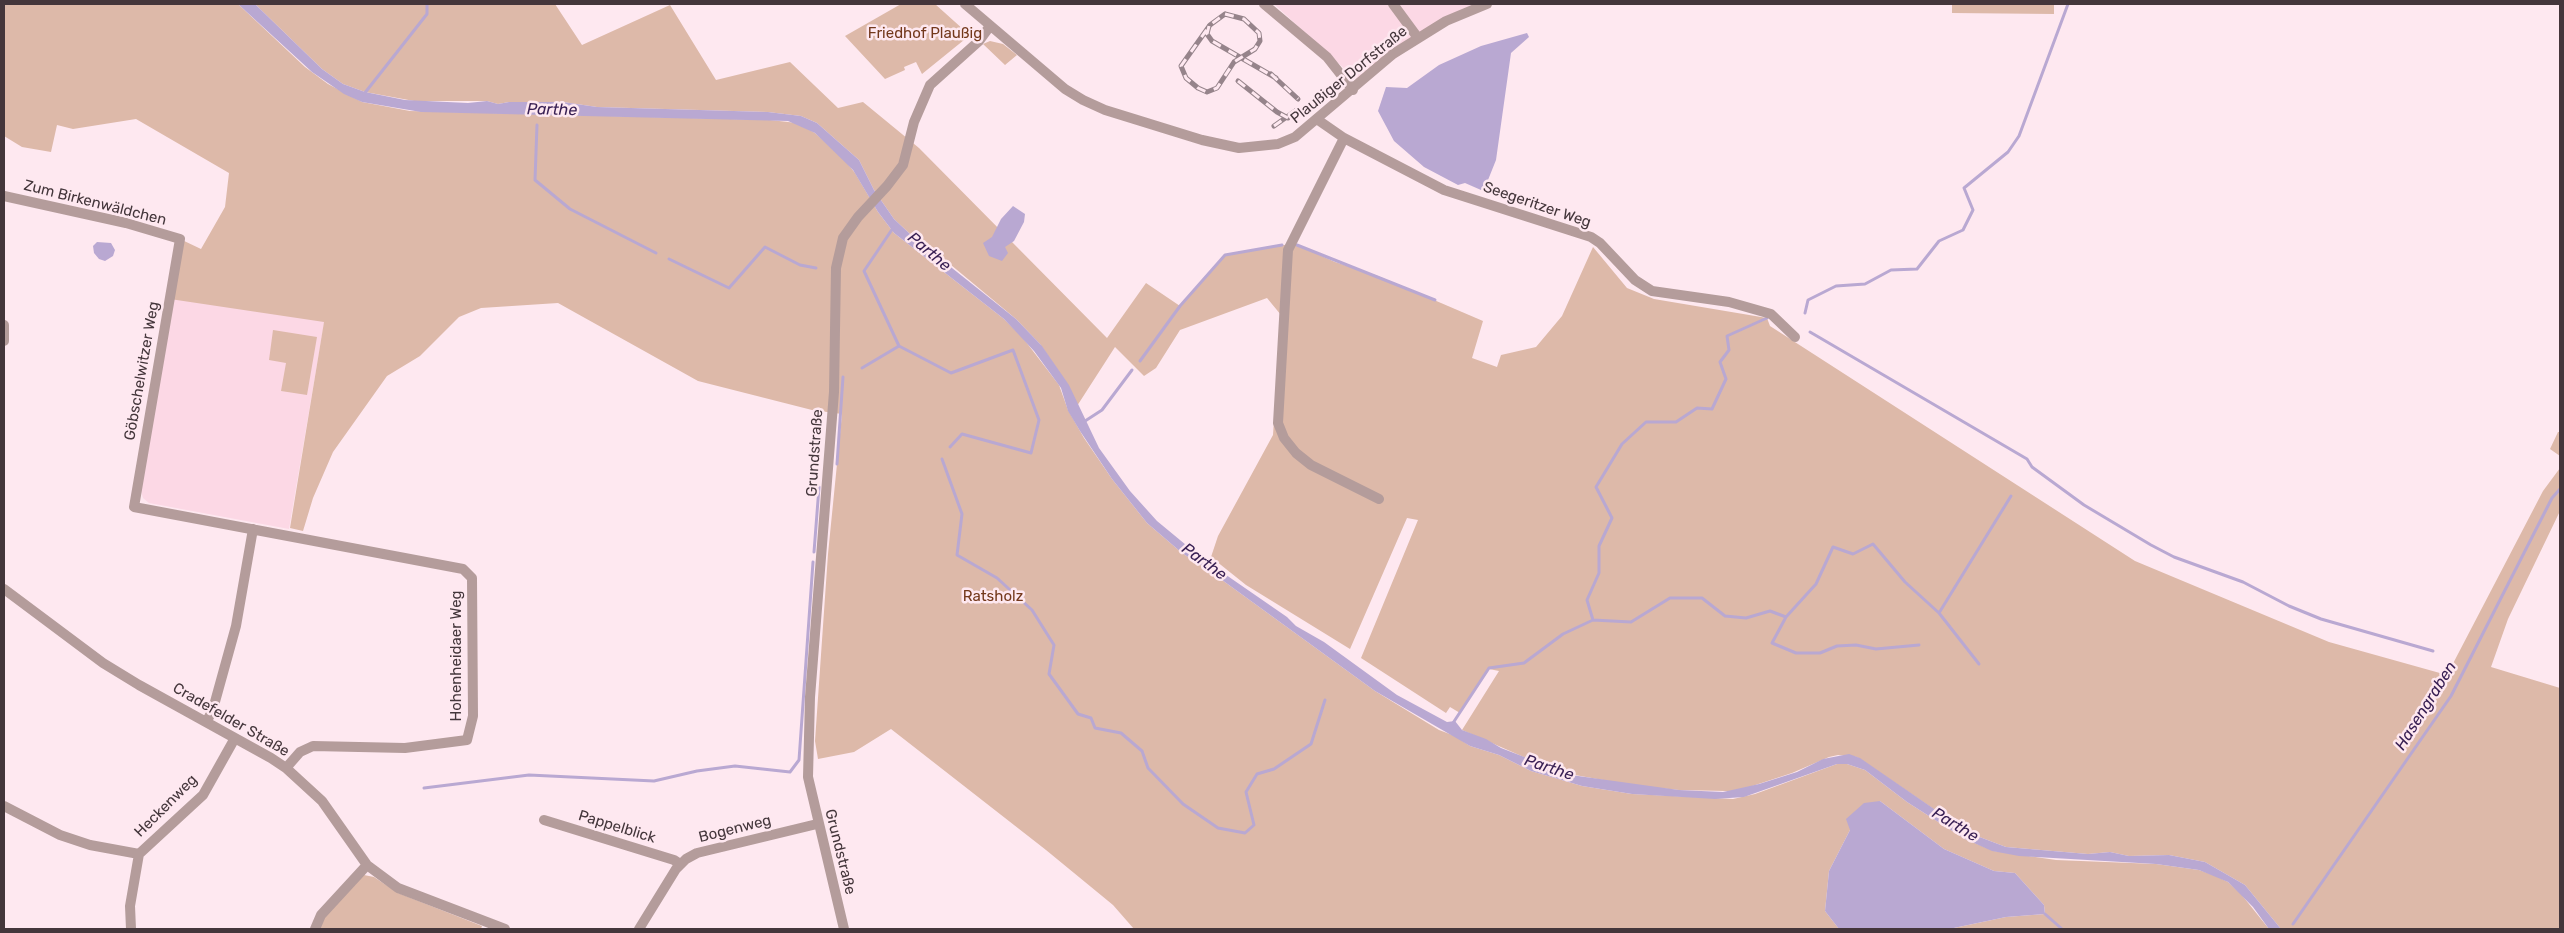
<!DOCTYPE html>
<meta charset="utf-8">
<style>
body{margin:0}
#map{position:relative;width:2564px;height:933px;overflow:hidden;background:#fee8f0;font-family:Rubik,sans-serif}
canvas{display:block}
.frame{position:absolute;inset:0;border:5px solid #44363b;pointer-events:none}
</style>
<div id="map">
<canvas width="2564" height="933"></canvas>
<div class="frame"></div>
</div>
<script>
const ctx = document.querySelector('canvas').getContext('2d');
ctx.lineJoin = 'round';
function fillPath(path, color) {
  ctx.fillStyle = color;
  ctx.fill(path, 'evenodd');
}
function poly(rows) {
  const path = new Path2D();
  for (const r of rows) {
    path.moveTo(r[0], r[1]);
    for (let i = 2; i < r.length; i += 2) path.lineTo(r[i], r[i + 1]);
  }
  return path;
}
function trace(path, color, width, dash) {
  ctx.strokeStyle = color;
  ctx.lineWidth = width;
  ctx.lineCap = dash ? 'butt' : 'round';
  ctx.setLineDash(dash || []);
  ctx.stroke(path);
}
function write(font, color, halo, rows, align = 'center') {
  ctx.font = font + ' Rubik,sans-serif';
  ctx.lineWidth = 5;
  ctx.setLineDash([]);
  ctx.textBaseline = 'middle';
  ctx.strokeStyle = halo;
  ctx.fillStyle = color;
  for (const [text, x, y, turn = 0] of rows) {
    ctx.save();
    ctx.translate(x, y);
    ctx.rotate((+turn || 0) * Math.PI / 180);
    ctx.textAlign = isNaN(turn) ? turn : align;
    if (halo) ctx.strokeText(text, 0, 0);
    ctx.fillText(text, 0, 0);
    ctx.restore();
  }
}
const built = poly([
 [1274,4,1487,4,1446,21,1361,84],
 [183,245,326,312,289,529,149,503,143,498,141,491]
]);
const green = poly([
 [4,4,238,4,305,67,328,84,362,102,410,111,770,120,797,123,815,133,844,159,855,173,878,212,894,233,1004,319,1023,338,1059,385,1068,410,1084,438,1112,479,1147,523,1182,553,1211,572,1375,691,1439,730,1455,736,1470,746,1499,755,1531,771,1582,786,1632,794,1733,799,1755,794,1837,764,1847,764,1865,770,1907,802,1965,839,1994,851,2056,860,2156,864,2199,870,2216,876,2228,882,2241,894,2269,929,1949,929,2006,917,2045,914,2044,905,2015,873,1994,871,1944,849,1880,801,1850,830,1829,871,1825,911,1839,929,1134,929,1113,905,1046,850,891,729,854,752,818,759,815,741,828,554,842,414,812,410,698,381,558,303,481,308,459,317,420,356,387,376,333,452,313,498,303,531,290,528,324,322,170,299,180,239,201,249,225,207,229,173,136,119,73,129,57,125,51,152,22,147,4,136],
 [255,4,555,4,582,45,670,5,716,80,790,62,838,108,863,102,919,148,1107,338,1146,283,1180,306,1225,255,1281,245,1297,245,1335,262,1378,276,1483,321,1472,358,1497,367,1501,355,1536,347,1562,316,1593,247,1627,288,1654,299,1767,318,1770,326,2135,561,2329,642,2447,675,2543,491,2560,468,2560,511,2508,619,2491,667,2560,688,2560,929,2281,929,2245,885,2205,862,2169,855,2129,856,2110,852,2088,854,2006,847,1969,833,1857,757,1838,755,1829,757,1792,773,1737,791,1726,791,1679,790,1637,786,1558,772,1462,730,1499,671,1489,669,1460,713,1450,707,1446,713,1361,658,1418,520,1407,518,1350,649,1246,585,1211,557,1218,536,1273,435,1281,315,1267,298,1180,330,1156,368,1144,376,1115,347,1077,406,1068,385,1040,344,1016,319,933,250,924,247,894,219,874,190,859,160,817,123,801,116,768,112,597,107,563,102,509,102,498,104,487,101,414,101,365,92,343,84,322,69],
 [901,4,935,4,964,30,964,40,922,74,916,62,904,67,905,70,885,79,845,36],
 [1952,4,2054,4,2054,14,1952,13],
 [990,41,1003,44,1017,55,1005,65,983,44],
 [273,330,317,337,307,395,281,391,286,363,269,360],
 [2558,432,2560,432,2560,456,2550,449],
 [364,875,374,877,398,893,482,926,481,929,319,929,323,918]
]);
const water = poly([
 [238,4,255,4,322,69,343,84,365,92,405,100,468,103,487,101,498,104,509,102,563,102,597,107,768,112,801,116,817,123,859,160,874,190,894,219,924,247,937,253,952,268,1016,319,1042,346,1069,385,1099,448,1130,491,1157,521,1203,559,1287,617,1296,626,1324,642,1397,695,1447,722,1455,721,1462,730,1486,739,1501,748,1571,775,1679,790,1723,792,1759,784,1797,772,1823,759,1849,754,1860,758,1969,833,2006,847,2088,854,2110,852,2129,856,2169,855,2205,862,2245,885,2281,929,2269,929,2253,907,2228,882,2199,870,2156,864,2019,856,1992,851,1965,839,1907,802,1865,770,1847,764,1837,764,1744,797,1715,799,1632,794,1582,786,1531,771,1499,755,1470,746,1375,691,1211,572,1182,553,1147,523,1112,479,1080,431,1068,411,1061,388,1034,351,1004,319,894,233,878,212,853,170,815,133,788,121,421,112,362,102,344,94,312,72],
 [1527,33,1529,37,1511,53,1496,160,1486,185,1481,190,1465,183,1458,185,1424,167,1394,141,1378,111,1386,87,1407,88,1439,65,1481,46],
 [1013,206,1025,214,1024,222,1014,241,1005,247,1008,253,1002,261,989,256,983,243,992,237,1001,219],
 [97,242,111,243,115,250,113,256,105,261,99,259,94,253,93,246],
 [1880,801,1944,849,1994,871,2015,873,2044,905,2045,914,2006,917,1949,929,1839,929,1825,911,1829,871,1850,830,1846,819,1864,803]
]);
const stream = poly([
 [364,94,427,14,427,4],
 [537,125,535,180,570,209,656,253],
 [893,228,864,271,899,346,951,373,1013,350,1039,420,1031,453,962,434,950,447],
 [1297,245,1435,300],
 [669,259,729,288,765,247,800,265,816,268],
 [1805,313,1808,300,1836,286,1865,284,1891,270,1917,269,1939,241,1963,230,1973,210,1964,188,2008,152,2019,136,2068,4],
 [1810,332,2027,459,2032,467,2084,505,2151,545,2174,557,2243,582,2289,606,2321,619,2433,651],
 [1140,361,1180,306,1225,255,1282,245],
 [862,368,899,346],
 [1082,423,1102,410,1132,370],
 [942,459,962,514,957,555,997,578,1032,610,1054,645,1049,674,1078,714,1091,718,1095,728,1121,733,1142,751,1148,768,1183,804,1218,828,1245,833,1254,825,1246,792,1257,774,1274,769,1311,744,1325,700],
 [837,464,843,377],
 [814,552,819,487],
 [1939,613,2011,496],
 [1786,617,1772,643,1796,653,1820,653,1837,646,1856,645,1876,649,1919,645],
 [1593,620,1631,622,1670,598,1702,598,1725,616,1746,618,1770,611,1786,617,1816,584,1833,547,1853,554,1873,544,1905,582,1939,613,1979,664],
 [1453,723,1489,668,1524,663,1563,634,1593,620,1587,600,1599,573,1599,546,1612,518,1596,487,1622,444,1646,422,1676,422,1697,408,1712,409,1726,379,1720,362,1729,350,1727,336,1767,318],
 [424,788,529,775,654,781,697,771,735,766,790,772,799,760,813,562],
 [2045,914,2062,929],
 [2293,924,2451,696,2552,498,2560,489]
]);
const minor = poly([
 [965,4,1065,89,1083,100,1105,110,1202,140,1239,148,1278,144,1295,137,1393,54,1446,21,1487,4],
 [1264,4,1327,57,1353,90],
 [1393,4,1418,38],
 [1318,120,1344,138,1444,190,1591,237,1600,243,1635,280,1652,291,1729,302,1771,314,1795,337],
 [1344,138,1288,250,1278,423,1284,438,1296,453,1311,465,1379,499],
 [4,196,126,223,180,239,134,507,463,569,472,578,473,716,467,740,405,748,313,746,300,752,286,768],
 [4,325,4,341],
 [4,589,103,663,139,685,271,758,286,768,322,801,367,865,398,888,505,929],
 [207,721,213,709,236,626,253,529],
 [4,806,60,835,90,845,139,854],
 [544,820,674,860,680,864],
 [131,929,130,906,139,854,203,795,235,738],
 [315,929,321,915,367,865],
 [639,929,676,869,686,859,697,853,817,824],
 [844,929,808,777,810,697,834,392,836,268,843,238,858,217,887,186,903,165,914,122,930,85,979,41,990,26]
]);
const rail = poly([
 [1225,14,1244,19,1259,33,1260,41,1255,49,1234,62,1217,88,1207,92,1198,88,1186,78,1181,66,1210,25,1225,14],
 [1209,26,1207,34,1212,41,1276,78],
 [1271,74,1298,99],
 [1238,81,1277,112,1288,118],
 [1274,126,1298,109]
]);
const parkNames = [
 ["Friedhof Plaußig",925,34],
 ["Ratsholz",993,597]
];
const streetNames = [
 ["Plaußiger Dorfstraße",1349,75,-39],
 ["Zum Birkenwäldchen",95,203,14],
 ["Seegeritzer Weg",1537,205,19],
 ["Göbschelwitzer Weg",142,371,-80],
 ["Grundstraße",815,453,-86],
 ["Hohenheidaer Weg",457,656,-90],
 ["Cradefelder Straße",231,720,30],
 ["Heckenweg",166,806,-45],
 ["Pappelblick",617,827,17],
 ["Bogenweg",735,829,-14],
 ["Grundstraße",840,852,76]
];
const waterNames = [
 ["Parthe",552,110,1],
 ["Parthe",929,252,40],
 ["Parthe",1204,562,36],
 ["Hasengraben",2426,706,-58],
 ["Parthe",1549,768,18],
 ["Parthe",1955,825,31]
];
fillPath(built, '#fcd8e5');
fillPath(green, '#ddb9a9');
fillPath(water, '#b9a8d2');
trace(stream, '#b9a8d2', 3);
trace(minor, '#b49c9b', 10);
trace(rail, '#96848b', 5);
trace(rail, '#fee8f0', 3, [9]);
write('15px', '#73381b', '#fee8f0', parkNames);
write('15px', '#44363b', '#fee8f0', streetNames);
write('italic 16px', '#392054', '#fee8f0', waterNames);
</script>
